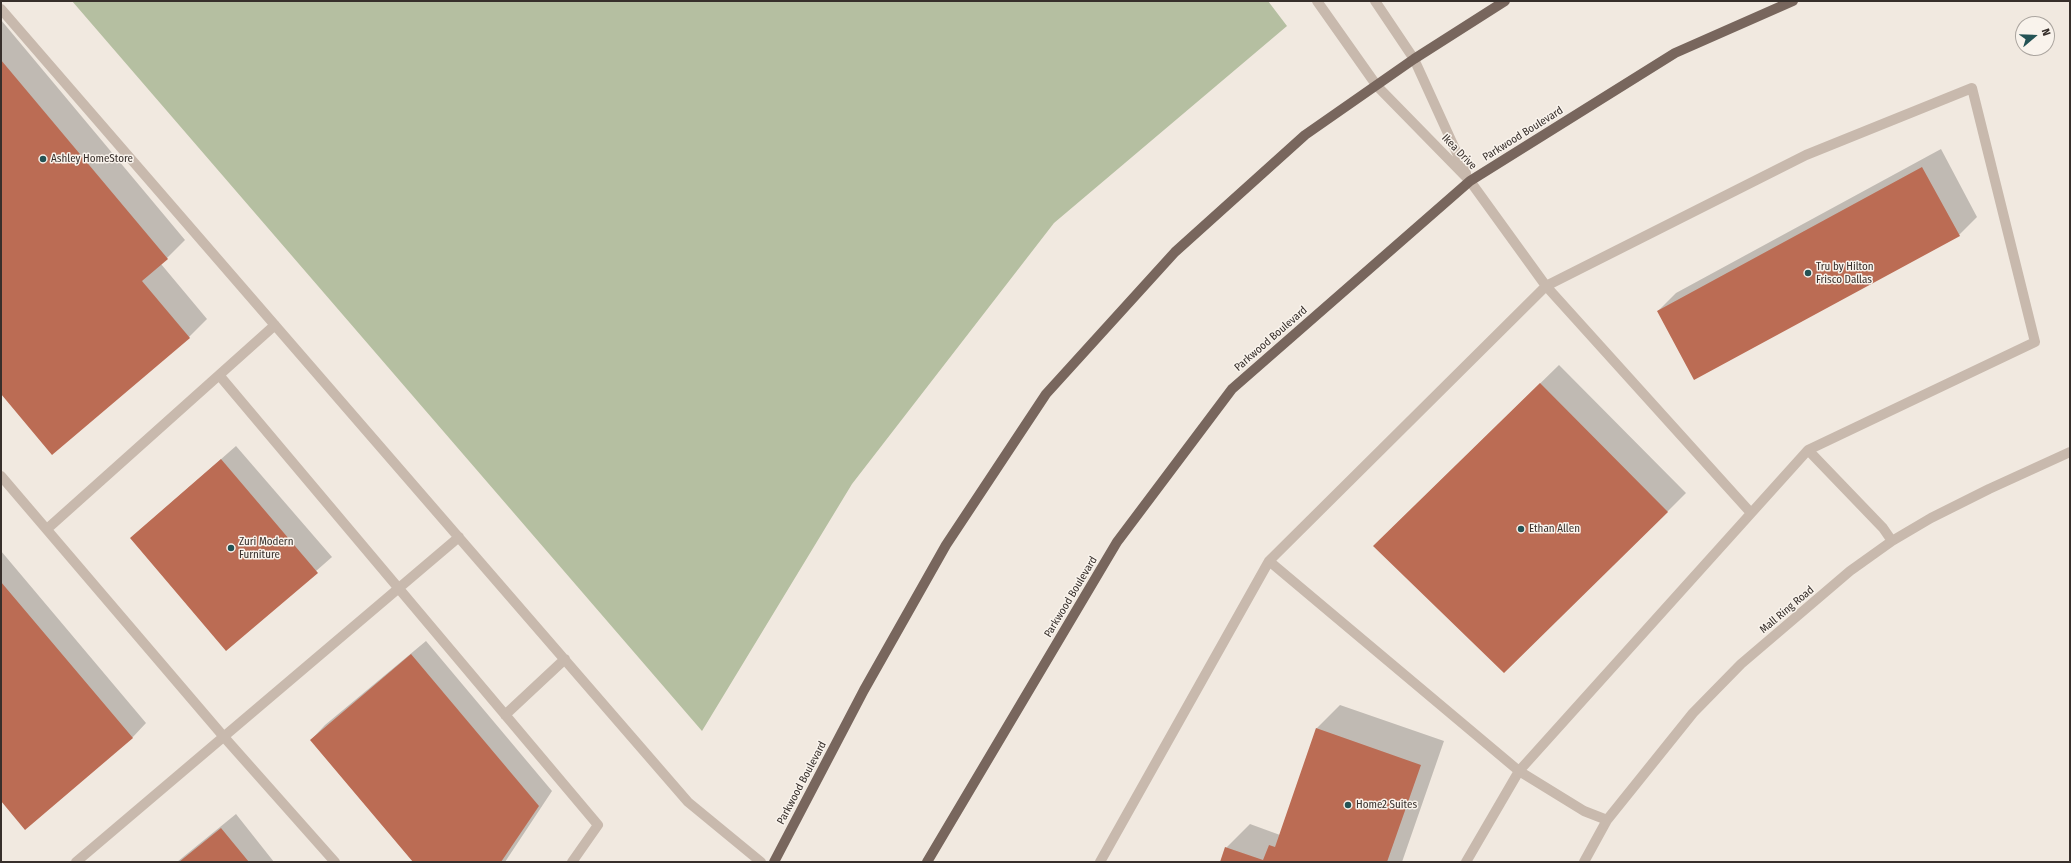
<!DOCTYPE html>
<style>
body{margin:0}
#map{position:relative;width:2071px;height:863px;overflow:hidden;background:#f1e9e0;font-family:"Fira Sans Condensed",sans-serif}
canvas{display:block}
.frame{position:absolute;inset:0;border:2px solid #372f2b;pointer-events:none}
.north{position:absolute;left:2015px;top:16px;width:40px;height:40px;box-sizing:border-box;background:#f9f3ec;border:1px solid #aba59f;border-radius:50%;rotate:71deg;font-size:11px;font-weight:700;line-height:16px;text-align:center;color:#372f2b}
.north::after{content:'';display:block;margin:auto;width:14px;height:18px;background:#245355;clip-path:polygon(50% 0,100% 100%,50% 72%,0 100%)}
</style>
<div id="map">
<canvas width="2071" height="863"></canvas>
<div class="frame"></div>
<div class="north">N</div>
</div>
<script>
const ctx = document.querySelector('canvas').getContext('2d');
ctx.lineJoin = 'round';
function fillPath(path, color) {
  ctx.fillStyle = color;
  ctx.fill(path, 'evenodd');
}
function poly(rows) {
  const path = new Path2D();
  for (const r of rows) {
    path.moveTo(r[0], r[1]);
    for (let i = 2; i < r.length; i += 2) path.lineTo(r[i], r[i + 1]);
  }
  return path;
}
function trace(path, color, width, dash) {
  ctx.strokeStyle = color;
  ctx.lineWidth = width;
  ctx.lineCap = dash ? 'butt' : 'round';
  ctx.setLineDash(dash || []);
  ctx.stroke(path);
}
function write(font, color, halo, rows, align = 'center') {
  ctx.font = font + ' "Fira Sans Condensed",sans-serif';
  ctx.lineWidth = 3;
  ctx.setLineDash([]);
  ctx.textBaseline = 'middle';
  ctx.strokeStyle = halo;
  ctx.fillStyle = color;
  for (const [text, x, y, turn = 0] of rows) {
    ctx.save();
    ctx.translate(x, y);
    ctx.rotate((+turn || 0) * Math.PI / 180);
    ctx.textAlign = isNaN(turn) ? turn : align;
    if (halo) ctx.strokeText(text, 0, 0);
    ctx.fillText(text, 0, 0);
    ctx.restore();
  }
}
const green = poly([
 [72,1,1268,1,1287,26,1054,223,852,484,702,731]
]);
const shadow = poly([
 [1,20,185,240,161,264,207,319,189,337,1,392],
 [1941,149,1977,217,1959,235,1658,311,1676,293],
 [1559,365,1686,493,1667,512,1392,528],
 [236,446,332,557,226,650,131,538],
 [1,551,146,723,132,738,1,800],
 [426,641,552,791,505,862,414,862,311,740,325,725],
 [1340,705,1444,741,1402,862,1221,862,1226,848,1250,824,1280,835,1317,728],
 [236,814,274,862,177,862]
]);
const building = poly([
 [1,60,168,259,142,281,190,338,52,455,1,394],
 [1922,167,1960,236,1694,380,1657,311],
 [1540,383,1668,512,1504,673,1373,546],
 [221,459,318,573,226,651,130,538],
 [1,582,133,738,25,830,1,801],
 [411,654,539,806,501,862,413,862,310,740],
 [1316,728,1421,765,1387,862,1220,862,1225,847,1263,860,1269,845,1275,847],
 [221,828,249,862,179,862]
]);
const minor = poly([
 [1317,1,1377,86,1470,181,1546,286,1751,513],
 [1375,1,1414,59,1466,173],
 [1,9,688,802,761,862],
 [219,375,598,825,572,862],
 [1,476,224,737,335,862],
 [47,529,275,325],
 [1269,561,1519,771,1584,811,1607,820],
 [505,715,565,659],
 [76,862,459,537],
 [1100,862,1269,561,1546,286,1806,155,1972,88,2035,342,1808,450],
 [1466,862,1519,771,1808,450,1883,528,1892,541],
 [1584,862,1607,820,1693,713,1741,664,1850,571,1892,541,1931,518,1989,489,2070,452]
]);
const major = poly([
 [774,862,864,690,946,545,1046,394,1175,252,1305,135,1414,59,1505,1],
 [927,862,1117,542,1232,389,1470,181,1675,53,1793,1]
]);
const markers = [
 [43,159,4,"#245355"],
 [1808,273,4,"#245355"],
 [1521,529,4,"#245355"],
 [231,548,4,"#245355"],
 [1348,805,4,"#245355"]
];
const streetNames = [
 ["Parkwood Boulevard",1523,134,-32],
 ["Ikea Drive",1459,152,46],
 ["Parkwood Boulevard",1271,339,-41],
 ["Parkwood Boulevard",1071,597,-59],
 ["Mall Ring Road",1787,610,-40],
 ["Parkwood Boulevard",802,783,-62]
];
const poiNames = [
 ["Ashley HomeStore",51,159],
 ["Tru by Hilton",1816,267],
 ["Frisco Dallas",1816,280],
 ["Ethan Allen",1529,529],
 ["Zuri Modern",239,542],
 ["Furniture",239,555],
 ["Home2 Suites",1356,805]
];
fillPath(green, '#b5bfa1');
fillPath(shadow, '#0003');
fillPath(building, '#bb6c54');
trace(minor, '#c8b9ad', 10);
trace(major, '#78665d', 10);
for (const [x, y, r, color] of markers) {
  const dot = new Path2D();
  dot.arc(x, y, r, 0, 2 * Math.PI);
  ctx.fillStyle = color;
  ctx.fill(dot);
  trace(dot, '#f9f3ec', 1.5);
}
write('11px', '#372f2b', '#f9f3ec', streetNames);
write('11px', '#372f2b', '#f9f3ec', poiNames, 'left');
</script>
